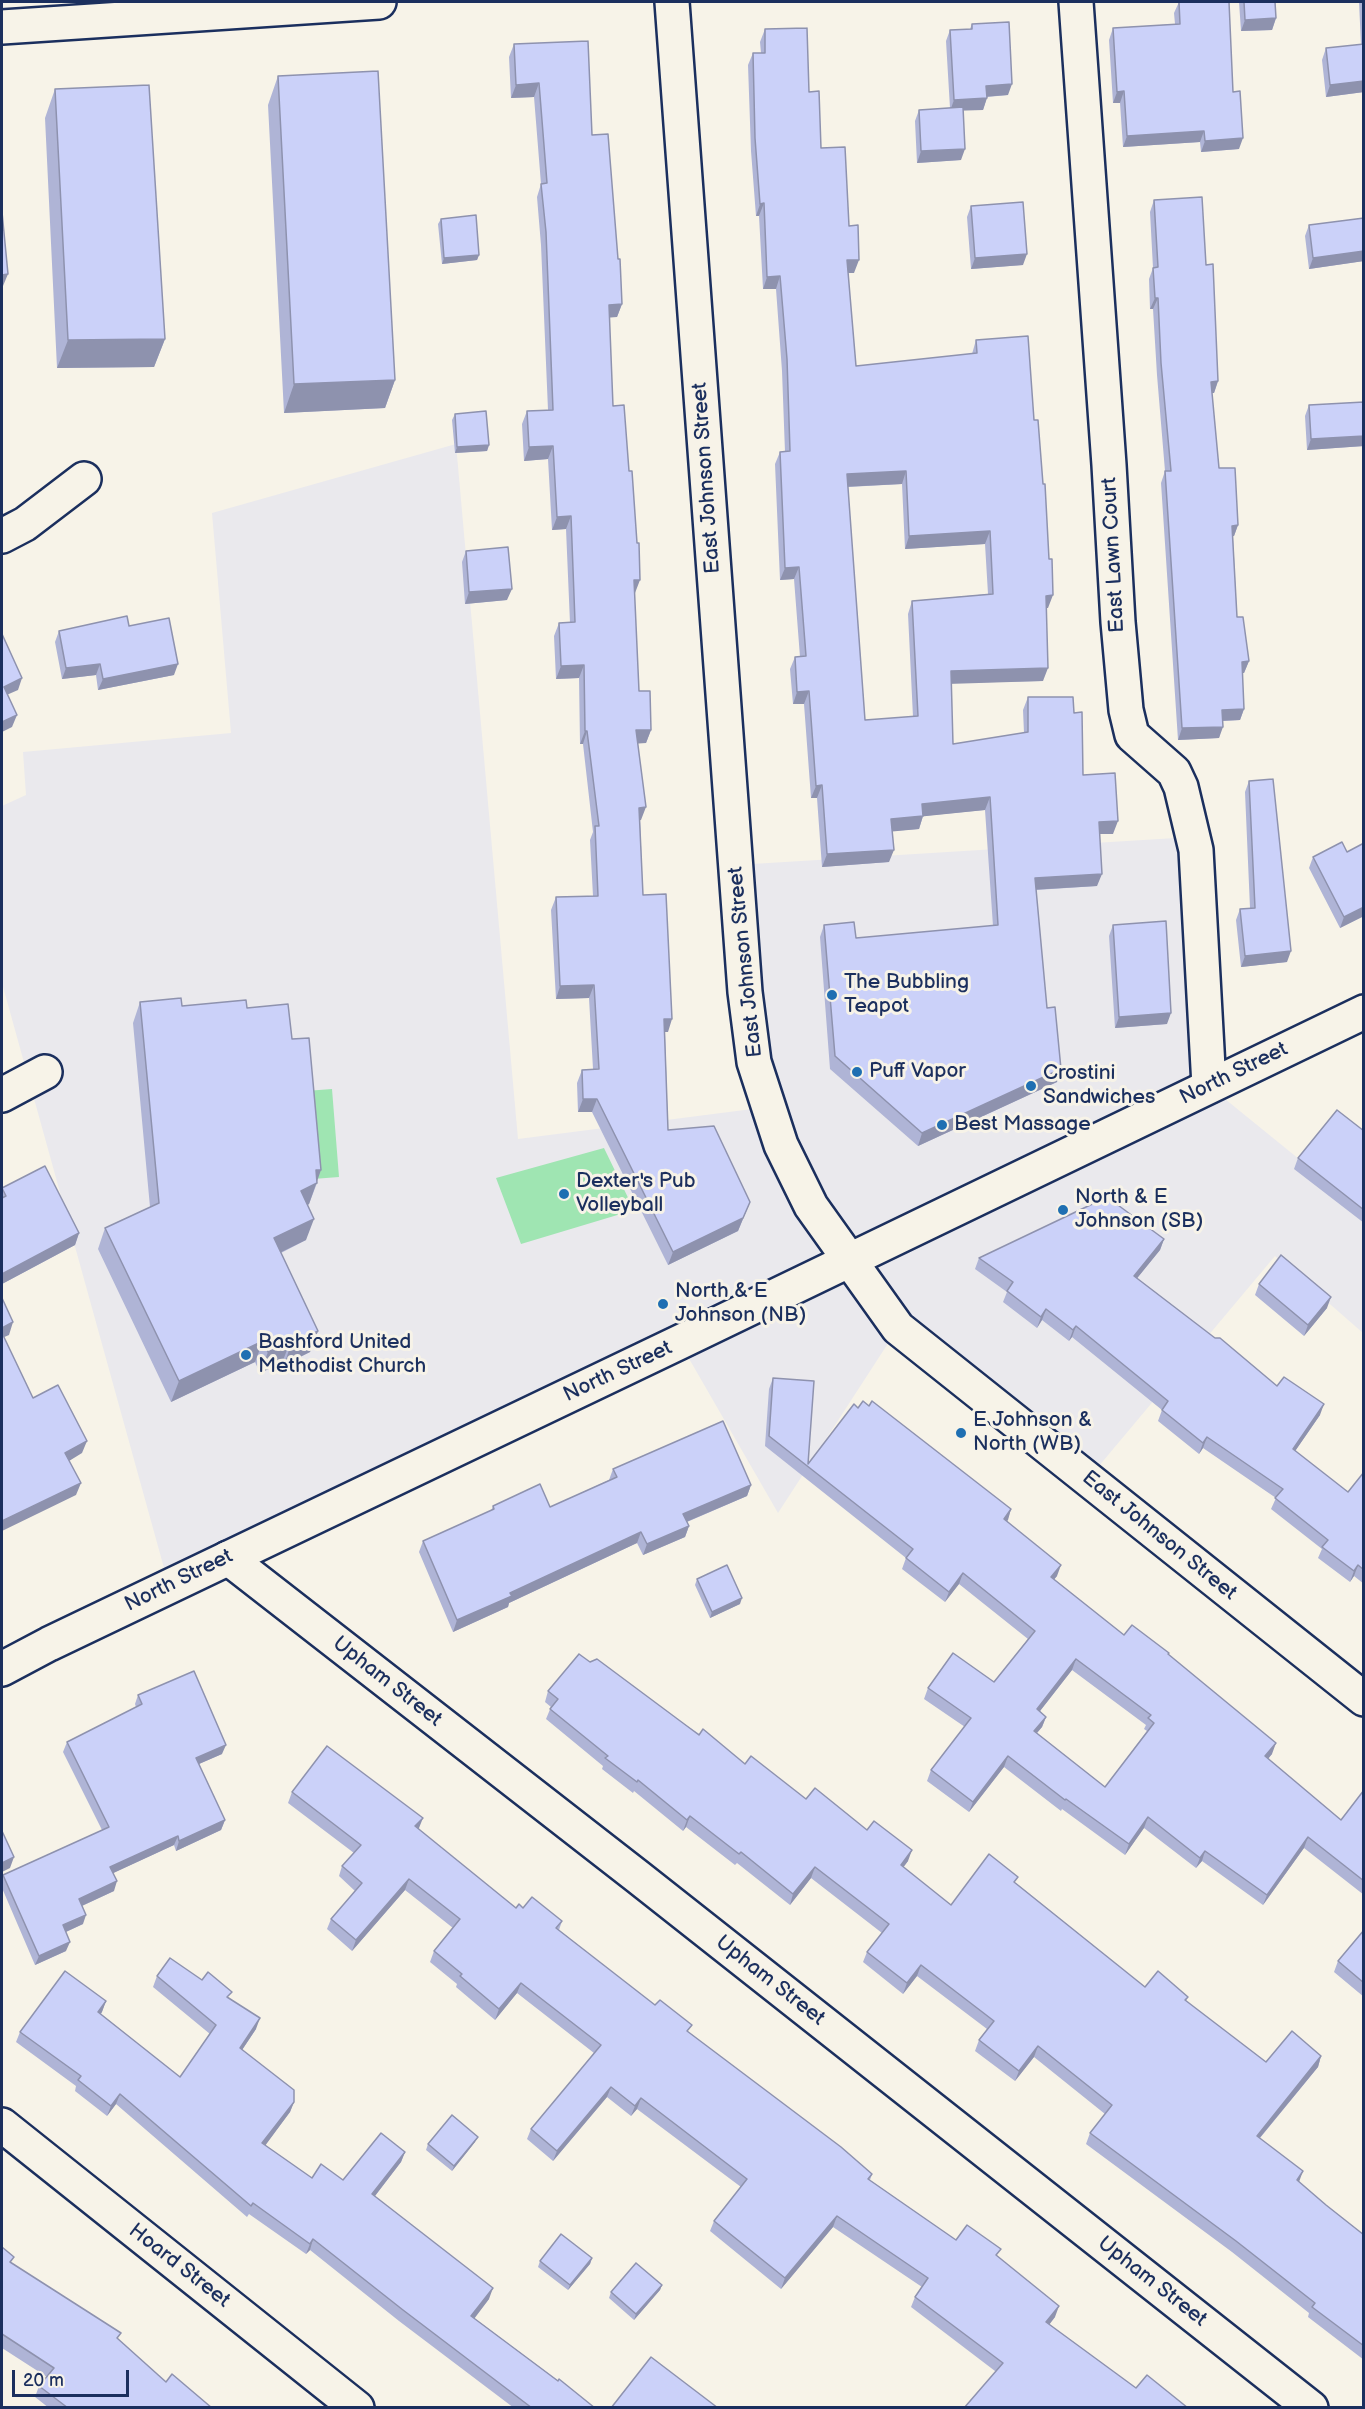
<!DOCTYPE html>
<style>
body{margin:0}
#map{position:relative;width:1365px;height:2409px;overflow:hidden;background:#f7f3e8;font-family:"Balsamiq Sans",sans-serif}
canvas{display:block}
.frame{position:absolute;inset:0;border:3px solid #1b2f5e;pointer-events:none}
.scale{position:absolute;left:12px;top:2370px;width:117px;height:27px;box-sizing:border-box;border:3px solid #1b2f5e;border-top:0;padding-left:8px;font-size:18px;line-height:21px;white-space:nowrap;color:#1b2f5e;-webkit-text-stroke:4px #f7f3e8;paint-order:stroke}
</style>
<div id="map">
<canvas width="1365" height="2409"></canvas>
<div class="frame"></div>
<div class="scale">20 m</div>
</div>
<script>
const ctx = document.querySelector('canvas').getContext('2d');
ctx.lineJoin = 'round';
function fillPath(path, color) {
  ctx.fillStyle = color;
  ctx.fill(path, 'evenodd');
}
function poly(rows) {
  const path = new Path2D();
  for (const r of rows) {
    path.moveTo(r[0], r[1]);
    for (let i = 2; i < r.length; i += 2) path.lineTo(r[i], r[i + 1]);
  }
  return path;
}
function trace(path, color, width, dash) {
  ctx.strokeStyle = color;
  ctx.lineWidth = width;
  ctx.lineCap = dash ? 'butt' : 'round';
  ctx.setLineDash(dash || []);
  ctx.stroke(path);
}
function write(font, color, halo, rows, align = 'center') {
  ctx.font = font + ' "Balsamiq Sans",sans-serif';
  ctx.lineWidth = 6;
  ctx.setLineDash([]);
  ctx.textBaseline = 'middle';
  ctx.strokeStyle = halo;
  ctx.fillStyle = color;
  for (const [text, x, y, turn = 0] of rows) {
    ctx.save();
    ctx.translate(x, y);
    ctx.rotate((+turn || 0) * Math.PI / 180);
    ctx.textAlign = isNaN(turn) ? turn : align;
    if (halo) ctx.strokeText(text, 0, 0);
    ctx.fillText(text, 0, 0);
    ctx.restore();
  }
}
const built = poly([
 [456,444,518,1139,768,1107,736,865,1192,837,1209,1086,1363,1211,1363,1333,1275,1256,1088,1479,898,1328,778,1513,680,1343,169,1586,2,983,2,806,26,795,23,752,231,733,212,513]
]);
const green = poly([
 [332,1089,339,1177,313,1179,306,1091],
 [604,1148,634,1210,521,1244,496,1178]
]);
const street = poly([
 [1076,2,1109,465,1118,622,1126,710,1132,735,1174,772,1181,787,1196,850,1209,1086],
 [2,27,379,2],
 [2,536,25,524,84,479],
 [2,1095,45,1072],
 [228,1558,638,1877,1311,2408],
 [2,2125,357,2408]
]);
const secondary = poly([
 [672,2,745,992,754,1062,781,1145,811,1206,898,1328,1364,1699],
 [2,1669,49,1644,680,1342,1364,1012]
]);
const wall = poly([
 [1179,2,1233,92,1239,149,1201,152,1200,142,1123,147,1120,103,1113,103,1109,40,1113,28,1175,24,1174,13],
 [1239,2,1275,2,1276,18,1272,30,1241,31],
 [1359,2,1364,2,1364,92,1326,97,1322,60,1326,48,1361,45],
 [972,24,1008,95,987,97,983,110,963,110,961,160,917,163,915,121,919,110,950,108,946,41,950,30,970,29],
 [765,29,809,92,821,148,849,226,854,273,848,273,856,366,972,354,976,340,1034,420,1048,608,1046,608,1043,681,951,683,953,744,1024,733,1023,710,1028,697,1074,713,1083,775,1113,834,1100,834,1097,886,1036,890,1047,1008,1057,1082,918,1146,830,1069,820,937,824,925,856,938,993,926,985,810,923,816,919,829,892,831,889,862,822,867,817,798,811,798,804,704,793,704,790,669,795,657,800,657,794,579,780,580,775,464,780,452,785,452,782,371,776,289,763,289,759,216,756,216,751,151,748,65,753,53,761,53,760,42],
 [902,484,905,549,985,544,988,594,912,601,908,614,913,717,865,720,848,487],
 [514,44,592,135,622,304,617,317,609,317,613,406,635,593,634,593,639,691,651,730,646,743,638,743,641,820,640,820,643,895,668,1032,665,1032,668,1130,750,1202,738,1231,668,1265,592,1112,578,1112,577,1083,582,1070,593,1069,589,998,556,999,551,910,556,897,593,896,590,840,593,832,583,744,580,744,579,678,556,679,554,636,559,623,570,623,566,529,552,530,548,459,524,461,522,424,527,411,548,410,541,245,537,197,541,184,534,97,511,98,509,57],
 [278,76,395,380,385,408,284,413,268,105],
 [55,89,165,339,154,367,57,368,45,118],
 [1154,200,1206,265,1218,381,1214,393,1212,393,1219,468,1238,525,1234,536,1233,536,1237,617,1249,661,1244,673,1242,673,1244,709,1240,720,1223,721,1219,738,1178,740,1161,483,1165,471,1157,375,1153,309,1150,309,1149,279,1153,268,1150,212],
 [971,206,1023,265,971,269,967,217],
 [1364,218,1364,261,1309,269,1305,236,1309,225],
 [441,219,479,255,477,260,442,264,438,224],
 [1364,402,1364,446,1307,450,1305,416,1309,405],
 [455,414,489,445,487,451,455,453,452,420],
 [466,551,507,600,465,604,462,562],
 [129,626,174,675,98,690,96,675,62,679,55,642,59,631],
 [1249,781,1287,962,1241,967,1236,920,1240,909,1250,908,1245,792],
 [1364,843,1364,916,1340,928,1309,868,1313,857,1347,852],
 [1113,925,1167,1024,1115,1028,1109,936],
 [140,1002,182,1006,247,1008,292,1039,317,1183,309,1204,308,1205,306,1240,281,1253,318,1331,310,1352,284,1365,282,1363,260,1373,255,1362,171,1402,98,1249,105,1228,150,1207,133,1023],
 [1364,1131,1364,1223,1294,1169,1298,1158],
 [2,1188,79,1233,75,1245,2,1284],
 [1164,1239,1160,1250,1137,1278,1277,1386,1320,1415,1295,1451,1348,1492,1364,1472,1364,1584,1354,1576,1350,1582,1318,1558,1322,1549,1271,1509,1276,1498,1203,1448,1199,1454,1158,1421,1162,1410,1072,1337,1069,1341,1042,1320,1037,1328,1003,1302,1007,1292,975,1269,979,1258],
 [1259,1284,1327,1308,1304,1336,1255,1295],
 [773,1378,808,1464,858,1408,1011,1509,1007,1521,1057,1576,1054,1579,1124,1635,1168,1655,1272,1754,1268,1759,1341,1820,1364,1790,1364,1895,1304,1848,1263,1905,1202,1861,1196,1868,1144,1828,1125,1855,1062,1809,1061,1811,1004,1767,969,1812,927,1781,931,1770,965,1727,924,1699,928,1688,994,1682,1028,1639,959,1584,945,1602,902,1569,906,1558,765,1446,769,1389],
 [1072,1670,1146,1725,1144,1729,1147,1731,1105,1787,1037,1733,1042,1727,1046,1717,1040,1711],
 [613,1469,751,1485,747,1496,687,1522,689,1526,685,1537,643,1555,637,1543,509,1603,508,1607,453,1632,419,1552,423,1541,491,1511,493,1506,550,1507,609,1480],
 [697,1579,740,1604,710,1618,695,1585],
 [590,1662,745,1764,806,1799,867,1830,908,1861,903,1867,951,1905,1016,1883,1145,1987,1188,1997,1186,2001,1266,2062,1321,2056,1318,2067,1260,2138,1299,2183,1326,2205,1364,2235,1364,2360,1308,2317,1309,2313,1232,2252,1086,2144,1090,2133,1105,2114,1034,2057,1015,2081,975,2051,979,2040,987,2029,917,1976,903,1994,863,1962,867,1952,882,1933,811,1878,790,1905,737,1863,735,1865,686,1827,683,1831,634,1791,633,1793,602,1769,603,1766,546,1719,551,1707,545,1702,548,1691],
 [138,1695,222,1754,199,1764,225,1820,221,1830,176,1851,174,1845,113,1873,114,1891,82,1906,83,1924,66,1932,66,1951,35,1965,2,1888,2,1880,3,1875,102,1830,63,1752,67,1742,136,1707,135,1704],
 [292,1792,419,1828,418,1829,516,1908,523,1908,562,1921,559,1930,690,2033,872,2174,870,2180,956,2240,998,2257,1055,2317,1049,2324,1136,2388,1188,2408,995,2371,911,2307,915,2297,922,2287,833,2227,781,2289,710,2231,714,2221,741,2187,637,2109,631,2116,607,2097,553,2161,527,2139,531,2129,594,2053,517,1993,495,2020,456,1987,457,1984,430,1962,434,1951,453,1928,405,1890,352,1951,327,1929,331,1919,355,1891,339,1876,342,1866,354,1853,288,1803],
 [1364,1930,1364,1997,1334,1972,1338,1961],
 [157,1976,202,1980,229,1998,256,2029,242,2050,294,2102,290,2112,265,2145,312,2178,343,2180,405,2152,401,2162,375,2196,489,2299,474,2318,595,2408,514,2408,399,2321,310,2250,306,2254,249,2214,247,2217,116,2104,107,2116,75,2091,76,2086,16,2042,20,2032,106,2001,101,2014,180,2077,210,2034,153,1987],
 [475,2142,452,2171,426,2150,428,2144],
 [2,2247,11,2263,118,2339,166,2382,212,2408,49,2408,35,2397,39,2386,47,2377,2,2348],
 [592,2258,590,2264,568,2290,538,2267,540,2261],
 [662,2285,660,2290,634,2320,609,2298,611,2292]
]);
const shadedWall = poly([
 [1276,18,1272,30,1241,31,1245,20],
 [1364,81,1364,92,1326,97,1330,85],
 [539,83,534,97,511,98,516,85],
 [1012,84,1008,95,982,97,986,86],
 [1124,91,1120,103,1113,103,1117,92],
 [987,98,983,110,950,111,954,100],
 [1204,131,1200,142,1123,147,1127,136],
 [1243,138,1239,149,1201,152,1205,141],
 [965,149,961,160,917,163,921,151],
 [764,203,759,216,756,216,760,204],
 [1364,251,1364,261,1309,269,1313,258],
 [1027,254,1023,265,971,269,975,258],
 [479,255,477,260,442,264,444,258],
 [847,260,859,260,854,273,843,273],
 [8,274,3,286,2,286,2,275],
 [780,276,776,289,763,289,767,277],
 [1155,298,1158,298,1153,309,1150,309],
 [622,304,617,317,604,318,609,305],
 [165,339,154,367,57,368,68,340],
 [395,380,385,408,284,413,294,384],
 [1218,381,1214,393,1207,393,1211,382],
 [1364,436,1364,446,1307,450,1311,439],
 [489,445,487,451,455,453,457,447],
 [553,446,548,459,524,461,529,447],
 [906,471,902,484,842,487,847,474],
 [571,516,566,529,552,530,557,517],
 [1238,525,1234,536,1228,537,1232,526],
 [990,531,985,544,905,549,909,536],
 [799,567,794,579,780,580,785,568],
 [634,580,640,580,635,593,629,593],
 [512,589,507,600,465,604,469,592],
 [1053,595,1048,608,1041,608,1046,596],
 [1249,661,1244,673,1238,673,1242,662],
 [100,664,96,675,62,679,66,668],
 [178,664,174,675,98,690,103,679],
 [584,665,579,678,556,679,561,666],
 [1048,668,1043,681,947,684,951,671],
 [22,678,18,690,2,697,4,687],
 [809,691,804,704,793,704,797,692],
 [1244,709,1240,720,1218,721,1222,710],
 [17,715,12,727,2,732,2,722],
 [1223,727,1219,738,1178,740,1182,728],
 [636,730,651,730,646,743,631,744],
 [585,731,587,731,583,744,580,744],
 [822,785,817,798,811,798,816,786],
 [990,797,985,810,917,817,922,804],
 [646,807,641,820,635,821,639,808],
 [923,816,919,829,887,832,891,819],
 [1118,821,1113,834,1094,834,1099,822],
 [894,850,889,862,822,867,827,854],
 [1102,874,1097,886,1030,890,1035,878],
 [1364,907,1364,916,1340,928,1344,917],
 [1291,951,1287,962,1241,967,1245,956],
 [594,985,589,998,556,999,560,986],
 [1171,1013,1167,1024,1115,1028,1119,1017],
 [664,1019,672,1019,668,1032,660,1032],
 [1061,1069,1057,1082,918,1146,922,1133],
 [583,1099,597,1099,592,1112,578,1112],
 [316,1170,321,1170,309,1204,294,1212,301,1191],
 [750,1202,738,1231,668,1265,673,1252],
 [314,1219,306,1240,267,1259,274,1238],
 [79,1233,75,1245,2,1284,2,1274],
 [1164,1239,1160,1250,1130,1287,1134,1276],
 [1331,1297,1327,1308,1304,1336,1308,1325],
 [1046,1309,1042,1320,1037,1328,1041,1317],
 [13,1322,9,1335,2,1338,2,1328],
 [1076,1326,1072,1337,1069,1341,1073,1330],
 [318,1331,310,1352,284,1365,291,1344],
 [263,1341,255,1362,171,1402,179,1381],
 [290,1342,282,1363,260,1373,268,1352],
 [1324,1404,1320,1415,1289,1460,1293,1449],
 [1207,1437,1203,1448,1199,1454,1203,1443],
 [87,1441,82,1453,61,1466,65,1453],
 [81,1483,76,1495,2,1531,2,1521],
 [751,1485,747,1496,679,1525,683,1514],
 [1011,1509,1008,1520,1000,1530,1004,1519],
 [689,1526,685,1537,643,1555,647,1544],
 [641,1532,637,1543,509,1603,508,1607,453,1632,457,1620,510,1593],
 [1061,1565,1057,1576,1047,1588,1051,1577],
 [1358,1565,1354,1576,1350,1582,1354,1571],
 [963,1573,959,1584,945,1602,949,1592],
 [742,1598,740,1604,710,1618,712,1612],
 [1076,1659,1072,1670,1033,1720,1037,1709],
 [1046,1717,1042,1727,1030,1741,1034,1731],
 [1276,1743,1272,1754,1261,1767,1265,1756],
 [226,1745,222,1754,192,1767,196,1758],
 [1008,1756,1004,1767,969,1812,973,1802],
 [690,1816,686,1827,683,1831,687,1820],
 [1148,1817,1144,1828,1125,1855,1129,1844],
 [423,1818,419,1828,411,1837,415,1826],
 [225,1820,221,1830,176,1851,179,1841],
 [178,1836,174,1845,107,1876,110,1867],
 [1308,1837,1304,1848,1263,1905,1267,1895],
 [912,1850,908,1861,897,1876,901,1865],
 [1205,1851,1202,1861,1196,1868,1200,1858],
 [14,1857,10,1868,2,1872,2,1863],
 [815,1867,811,1878,790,1905,793,1894],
 [409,1879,405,1890,352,1951,356,1940],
 [117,1881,114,1891,75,1909,79,1899],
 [86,1915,83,1924,59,1935,63,1925],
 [70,1942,66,1951,35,1965,39,1956],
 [921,1965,917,1976,903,1994,907,1983],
 [521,1983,517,1993,495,2020,499,2009],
 [106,2001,102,2012,94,2023,98,2012],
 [260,2018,256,2029,236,2059,240,2048],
 [1038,2046,1034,2057,1015,2081,1019,2071],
 [1321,2056,1318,2067,1253,2146,1257,2136],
 [611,2087,607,2097,553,2161,557,2151],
 [120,2094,116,2104,107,2116,111,2106],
 [641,2098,637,2109,631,2116,635,2106],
 [294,2102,290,2112,259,2154,262,2143],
 [478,2137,475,2142,452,2171,454,2166],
 [405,2152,401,2162,368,2205,372,2194],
 [1303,2171,1299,2182,1297,2180],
 [837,2216,833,2227,781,2289,785,2278],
 [313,2239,310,2250,306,2254,310,2244],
 [592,2258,590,2264,568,2290,570,2285],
 [662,2285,660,2290,634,2320,636,2314],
 [493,2288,489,2299,468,2327,471,2316],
 [1059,2306,1055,2317,1043,2333,1046,2322]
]);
const building = poly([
 [1179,2,1229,2,1233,92,1240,91,1243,138,1205,141,1204,131,1127,136,1124,91,1117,92,1113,28,1180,24,1179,2],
 [1244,2,1275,2,1276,18,1245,20,1244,2],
 [1009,22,1012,84,986,86,987,98,954,100,950,30,972,29,972,24,1009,22],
 [807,28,809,92,819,91,821,148,845,147,849,226,858,225,859,260,847,260,856,366,977,353,976,340,1028,336,1034,420,1038,420,1043,484,1045,484,1049,559,1052,559,1053,595,1046,596,1048,668,951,671,953,744,1028,732,1028,697,1073,697,1074,713,1082,712,1083,775,1115,773,1118,821,1099,822,1102,874,1035,878,1047,1008,1055,1007,1061,1069,922,1133,835,1056,824,925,854,922,856,938,998,925,990,797,922,804,923,816,891,819,894,850,827,854,822,785,816,786,809,691,797,692,795,657,806,656,799,567,785,568,780,452,790,451,787,359,780,276,767,277,764,203,760,204,755,138,753,53,765,53,765,29,807,28],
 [906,471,909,536,990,531,993,594,912,601,918,716,865,720,847,474,906,471],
 [588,41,592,135,608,134,618,259,620,259,622,304,609,305,613,406,624,405,629,471,632,471,637,543,639,543,640,580,634,580,639,691,650,691,651,730,636,730,646,807,639,808,643,895,666,894,672,1019,664,1019,668,1130,714,1126,750,1202,743,1218,673,1252,597,1099,583,1099,582,1070,599,1069,594,985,560,986,556,897,598,896,595,826,599,826,587,731,585,731,584,665,561,666,559,623,575,622,571,516,557,517,553,446,529,447,527,411,553,410,546,232,541,184,547,183,539,83,516,85,514,44,588,41],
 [1364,44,1364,81,1330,85,1326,48,1364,44],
 [378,71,395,380,294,384,278,76,378,71],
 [149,85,165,339,68,340,55,89,149,85],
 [963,107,965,149,921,151,919,110,963,107],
 [1202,197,1206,265,1213,264,1218,381,1211,382,1219,468,1235,468,1238,525,1232,526,1237,617,1243,617,1249,661,1242,662,1244,709,1222,710,1223,727,1182,728,1165,471,1171,471,1161,363,1158,298,1155,298,1153,268,1158,267,1154,200,1202,197],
 [1023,202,1027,254,975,258,971,206,1023,202],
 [2,212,8,274,2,275,2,212],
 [476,215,479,255,444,258,441,219,476,215],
 [1364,218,1364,251,1313,258,1309,225,1364,218],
 [1364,402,1364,436,1311,439,1309,405,1364,402],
 [486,411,489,445,457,447,455,414,486,411],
 [508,547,512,589,469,592,466,551,508,547],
 [127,616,129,626,169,618,178,664,103,679,100,664,66,668,59,631,127,616],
 [2,634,22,678,4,687,17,715,2,722,2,634],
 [1273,779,1291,951,1245,956,1240,909,1255,908,1249,781,1273,779],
 [1342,842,1347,852,1364,843,1364,907,1344,917,1313,857,1342,842],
 [1166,921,1171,1013,1119,1017,1113,925,1166,921],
 [181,998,182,1006,246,1000,247,1008,288,1004,292,1039,309,1038,321,1170,316,1170,317,1183,301,1191,314,1219,274,1238,318,1331,291,1344,290,1342,268,1352,263,1341,179,1381,105,1228,159,1203,140,1002,181,998],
 [1337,1110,1364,1131,1364,1210,1298,1158,1337,1110],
 [45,1166,79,1233,2,1274,2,1198,6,1196,2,1188,45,1166],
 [1107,1197,1164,1239,1134,1276,1215,1338,1220,1338,1277,1386,1284,1377,1324,1404,1293,1449,1348,1492,1364,1472,1364,1570,1358,1565,1354,1571,1322,1547,1328,1540,1275,1498,1283,1489,1207,1437,1203,1443,1162,1410,1168,1401,1076,1326,1073,1330,1046,1309,1041,1317,1007,1291,1013,1282,979,1258,1107,1197],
 [1281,1255,1331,1297,1308,1325,1259,1284,1281,1255],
 [2,1298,13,1322,2,1328,2,1298],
 [2,1333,33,1398,58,1385,87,1441,65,1453,81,1483,2,1521,2,1333],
 [773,1378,814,1381,808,1464,854,1404,858,1408,863,1401,869,1406,872,1401,1011,1509,1004,1519,1061,1565,1051,1577,1124,1635,1132,1625,1169,1653,1168,1654,1276,1743,1265,1756,1341,1820,1364,1790,1364,1881,1308,1837,1267,1895,1205,1851,1200,1858,1148,1817,1129,1844,1066,1799,1065,1800,1008,1756,973,1802,931,1770,971,1718,928,1688,953,1653,994,1682,1035,1631,963,1573,949,1592,906,1558,913,1549,769,1436,773,1378],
 [1076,1659,1151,1715,1148,1718,1154,1723,1105,1787,1034,1731,1046,1717,1037,1709,1076,1659],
 [723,1421,751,1485,683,1514,689,1526,647,1544,641,1532,510,1593,512,1596,457,1620,423,1541,494,1509,493,1506,540,1484,550,1507,617,1477,613,1469,723,1421],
 [727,1565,742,1598,712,1612,697,1579,727,1565],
 [579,1654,590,1662,597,1659,699,1735,703,1729,745,1764,751,1756,806,1799,815,1788,867,1830,874,1821,912,1850,901,1865,951,1905,989,1854,1018,1877,1014,1882,1145,1987,1158,1971,1188,1997,1185,2000,1266,2062,1292,2031,1321,2056,1257,2136,1303,2171,1297,2180,1326,2205,1364,2235,1364,2346,1312,2307,1315,2303,1236,2241,1090,2133,1112,2105,1038,2046,1019,2071,979,2040,994,2021,921,1965,907,1983,867,1952,889,1924,815,1867,793,1894,741,1852,739,1854,690,1816,687,1820,638,1780,637,1782,605,1758,608,1756,550,1709,558,1699,548,1691,579,1654],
 [194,1671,226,1745,196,1758,225,1820,179,1841,178,1836,110,1867,117,1881,79,1899,86,1915,63,1925,70,1942,39,1956,3,1875,109,1827,67,1742,142,1704,138,1695,194,1671],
 [327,1746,423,1818,415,1826,516,1908,519,1904,523,1908,532,1897,562,1921,556,1928,655,2005,660,2000,692,2025,687,2031,841,2147,872,2174,868,2179,956,2240,967,2225,1001,2249,996,2255,1059,2306,1046,2322,1136,2388,1147,2375,1188,2408,964,2408,1003,2363,915,2297,928,2278,837,2216,785,2278,714,2221,747,2179,641,2098,635,2106,611,2087,557,2151,531,2129,601,2045,521,1983,499,2009,460,1976,462,1974,434,1951,460,1919,409,1879,356,1940,331,1919,362,1883,342,1866,361,1845,292,1792,327,1746],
 [2,1831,14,1857,2,1863,2,1831],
 [1364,1930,1364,1983,1338,1961,1364,1930],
 [170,1958,202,1980,208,1972,232,1992,227,1997,260,2018,240,2048,294,2090,294,2102,262,2143,312,2178,321,2164,343,2180,381,2133,405,2152,372,2194,493,2288,471,2316,558,2381,559,2379,595,2408,532,2408,403,2310,313,2239,310,2244,253,2203,251,2206,120,2094,111,2106,78,2080,81,2076,20,2032,65,1971,106,2001,98,2012,180,2077,216,2025,157,1976,170,1958],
 [452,2115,478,2137,454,2166,428,2144,452,2115],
 [561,2234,592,2258,570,2285,540,2261,561,2234],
 [2,2247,14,2257,10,2262,121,2333,117,2338,166,2382,172,2374,212,2408,68,2408,39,2386,54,2368,2,2334,2,2247],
 [636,2263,662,2285,636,2314,611,2292,636,2263],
 [651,2357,718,2408,611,2408,651,2357]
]);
const markers = [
 [832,995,6,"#1f6fb2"],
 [857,1072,6,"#1f6fb2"],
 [1031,1086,6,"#1f6fb2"],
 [942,1125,6,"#1f6fb2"],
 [564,1194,6,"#1f6fb2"],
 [1063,1210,6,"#1f6fb2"],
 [663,1304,6,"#1f6fb2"],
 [246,1355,6,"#1f6fb2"],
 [961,1433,6,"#1f6fb2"]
];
const streetNames = [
 ["East Johnson Street",707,478,-94],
 ["East Lawn Court",1114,555,-93],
 ["East Johnson Street",746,962,-96],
 ["North Street",1234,1074,-26],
 ["North Street",618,1372,-25],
 ["East Johnson Street",1159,1536,39],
 ["North Street",179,1581,-26],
 ["Upham Street",387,1682,38],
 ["Upham Street",770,1981,38],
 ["Hoard Street",179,2266,38],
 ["Upham Street",1152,2282,38]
];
const poiNames = [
 ["The Bubbling",844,983],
 ["Teapot",844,1007],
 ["Puff Vapor",869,1072],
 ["Crostini",1043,1074],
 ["Sandwiches",1043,1098],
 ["Best Massage",954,1125],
 ["Dexter's Pub",576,1182],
 ["Volleyball",576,1206],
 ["North & E",1075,1198],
 ["Johnson (SB)",1075,1222],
 ["North & E",675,1292],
 ["Johnson (NB)",675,1316],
 ["Bashford United",258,1343],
 ["Methodist Church",258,1367],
 ["E Johnson &",973,1421],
 ["North (WB)",973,1445]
];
fillPath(built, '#eae9ed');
fillPath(green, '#9fe5b2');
trace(street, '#1b2f5e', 38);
trace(secondary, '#1b2f5e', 38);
trace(street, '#f7f3e8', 33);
trace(secondary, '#f7f3e8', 33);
fillPath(wall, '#afb4d6');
fillPath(shadedWall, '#8e92ae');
fillPath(building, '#cbd1f9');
trace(building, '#8e92ae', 1.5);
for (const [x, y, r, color] of markers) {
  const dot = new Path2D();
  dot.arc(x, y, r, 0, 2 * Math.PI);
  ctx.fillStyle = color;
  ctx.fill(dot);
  trace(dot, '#f7f3e8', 2);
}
write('21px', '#1b2f5e', '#f7f3e8', streetNames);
write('21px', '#1b2f5e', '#f7f3e8', poiNames, 'left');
</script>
